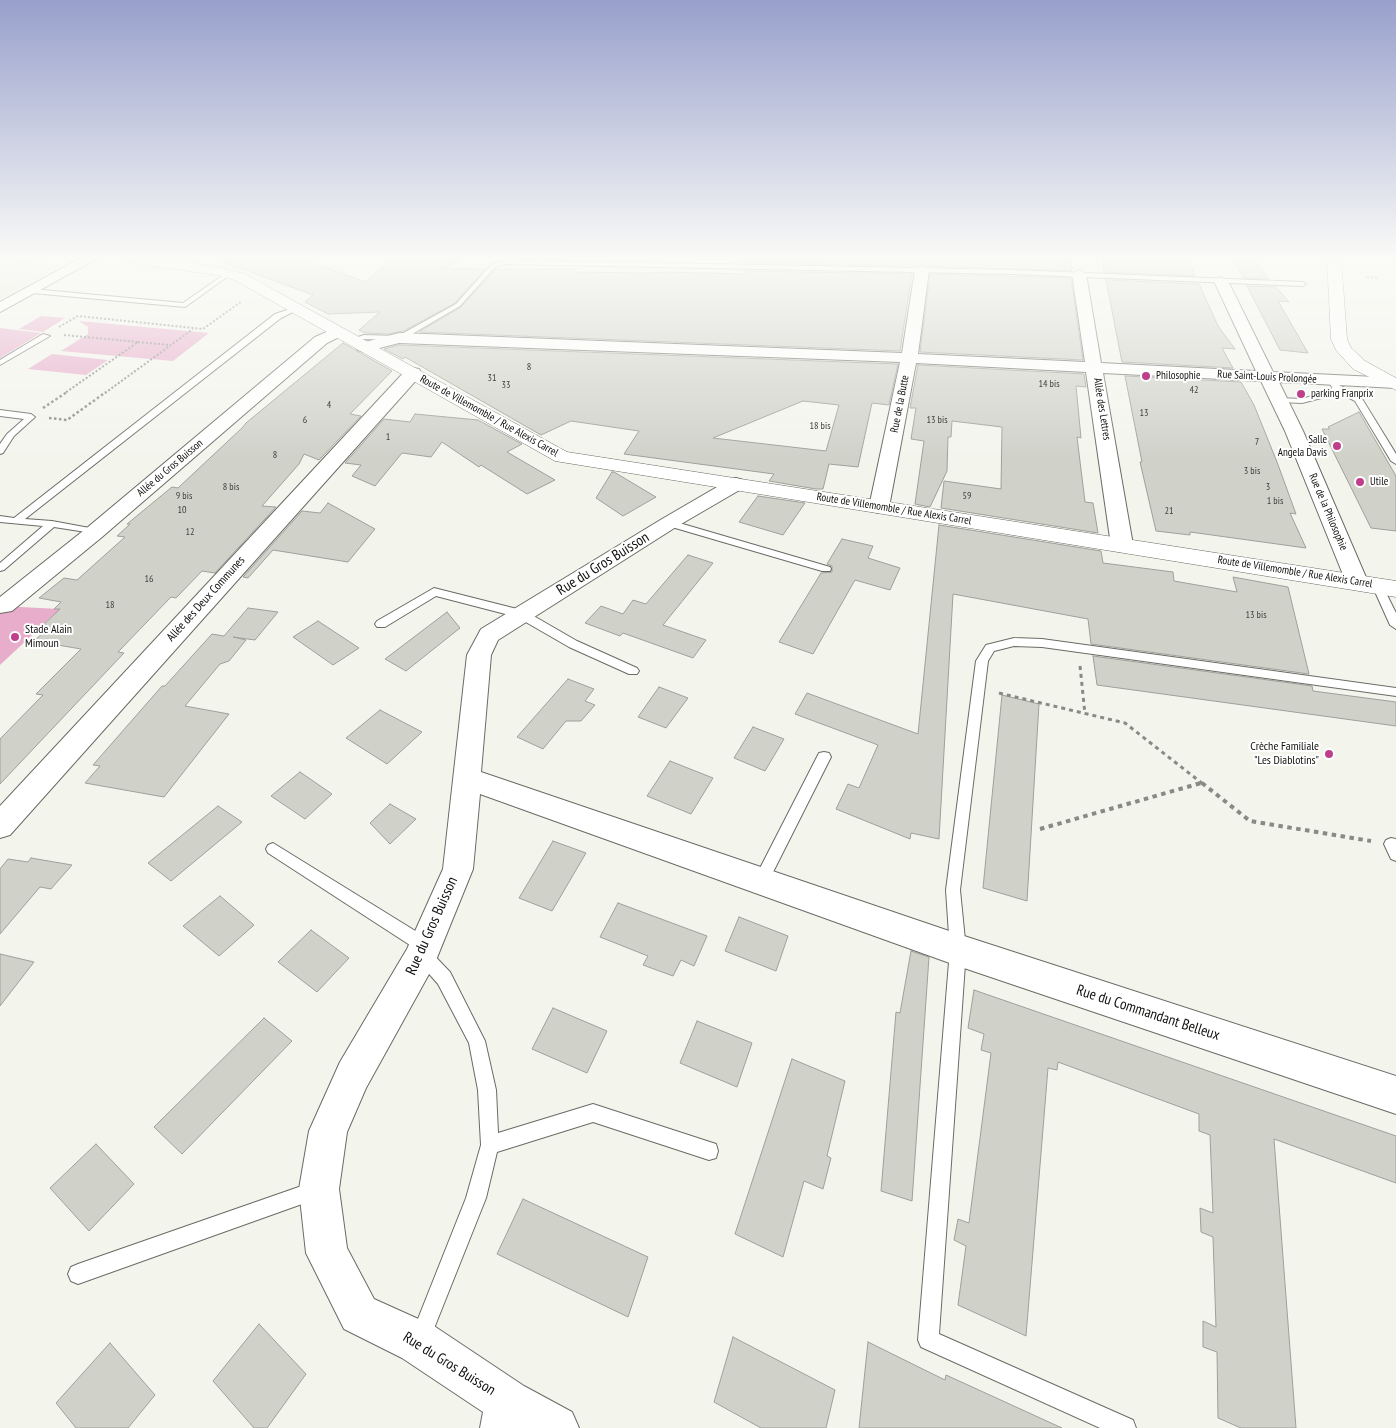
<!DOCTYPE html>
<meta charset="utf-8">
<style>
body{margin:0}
canvas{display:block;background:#f3f5ed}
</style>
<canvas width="1396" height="1428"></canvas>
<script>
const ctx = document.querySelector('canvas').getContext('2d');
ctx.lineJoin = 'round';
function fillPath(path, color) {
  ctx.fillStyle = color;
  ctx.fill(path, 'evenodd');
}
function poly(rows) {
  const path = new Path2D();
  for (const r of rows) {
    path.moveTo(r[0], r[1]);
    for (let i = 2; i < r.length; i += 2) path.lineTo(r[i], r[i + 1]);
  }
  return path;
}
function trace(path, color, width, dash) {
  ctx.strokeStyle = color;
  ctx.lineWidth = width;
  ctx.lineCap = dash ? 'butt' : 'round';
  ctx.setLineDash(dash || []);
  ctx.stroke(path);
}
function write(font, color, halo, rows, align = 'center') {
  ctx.font = font + ' "PT Sans Narrow",sans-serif';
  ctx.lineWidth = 4;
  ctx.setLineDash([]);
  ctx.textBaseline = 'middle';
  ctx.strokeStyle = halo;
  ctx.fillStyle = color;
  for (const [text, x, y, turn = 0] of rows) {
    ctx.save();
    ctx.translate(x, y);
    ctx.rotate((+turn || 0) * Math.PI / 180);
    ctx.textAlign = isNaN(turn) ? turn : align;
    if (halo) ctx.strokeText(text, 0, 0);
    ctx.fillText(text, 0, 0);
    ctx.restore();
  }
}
const built = poly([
 [0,258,11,258,62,265,0,299]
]);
const green = poly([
 [41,316,65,318,43,332,19,329],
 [79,321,209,333,173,361,61,351,88,334,88,327],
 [0,328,41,333,0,358],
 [52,354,108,360,86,375,28,369],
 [0,606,60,609,0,665]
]);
const building = poly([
 [222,258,298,258,366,282,392,258,459,258,459,262,441,268,485,269,455,303,403,331,389,334,365,333,359,330,380,312,328,314,305,302,313,295,221,261,222,258],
 [739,258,1071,258,1072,271,927,266,923,264,918,266,741,263,739,258],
 [1102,258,1188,258,1195,276,1104,272,1102,258],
 [1233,258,1252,258,1269,279,1243,278,1233,258],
 [496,269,575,269,575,272,645,273,666,272,745,274,744,271,912,274,900,351,419,332,461,307,496,269],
 [930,274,1071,278,1083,360,920,352,930,274],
 [1106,280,1199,284,1218,326,1235,349,1222,348,1233,368,1122,362,1106,280],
 [1247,286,1276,287,1289,302,1278,301,1308,353,1280,350,1247,286],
 [343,343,392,371,350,414,361,416,319,460,304,454,299,464,262,506,276,507,215,573,202,571,176,598,171,597,118,652,124,653,0,784,0,739,43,695,36,694,81,649,34,641,45,631,38,630,60,609,54,609,61,602,39,598,64,578,77,580,125,537,117,536,130,524,127,524,172,487,178,488,243,427,246,423,343,343],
 [399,345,898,364,889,405,872,403,858,467,829,464,823,489,816,489,769,481,774,474,624,454,639,431,571,421,541,435,405,357,403,359,384,349,399,345],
 [803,401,839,405,826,451,713,438,803,401],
 [918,365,1084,374,1086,387,1076,386,1081,438,1077,437,1085,502,1093,503,1098,533,941,508,944,481,1001,489,1002,427,952,421,951,437,948,437,947,471,930,507,915,504,924,441,911,439,916,408,910,408,918,365],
 [1125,376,1241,382,1254,405,1277,462,1296,514,1290,513,1306,548,1190,532,1190,535,1156,531,1140,462,1142,462,1125,376],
 [1359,412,1396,476,1396,531,1371,528,1322,429,1330,429,1328,427,1359,412],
 [415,414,478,420,522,444,507,452,555,480,527,494,481,465,479,467,442,442,431,457,402,453,375,486,352,476,361,465,345,463,384,419,410,422,415,414],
 [612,472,614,472,656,497,623,516,596,498,612,472],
 [758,496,805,503,783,535,739,522,758,496],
 [328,503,375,529,348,562,273,550,248,578,243,577,302,511,320,513,328,503],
 [939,525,1101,551,1103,563,1173,572,1174,581,1237,592,1233,577,1288,587,1309,674,1091,644,1088,619,953,594,939,839,911,833,910,839,836,809,848,784,859,788,878,745,795,714,807,693,918,734,939,525],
 [842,539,873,546,868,558,900,568,890,590,855,580,813,654,779,642,821,573,832,572,832,566,827,564,842,539],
 [688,555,713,563,663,625,706,640,693,658,623,633,620,636,585,623,601,606,623,614,633,600,646,604,688,555],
 [248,608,278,612,255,640,233,637,246,640,229,661,220,664,185,706,229,714,164,797,85,783,100,766,93,765,162,686,165,686,212,634,224,636,248,608],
 [447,612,460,628,406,671,385,659,447,612],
 [318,621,359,648,333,665,293,637,318,621],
 [1093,656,1312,686,1313,691,1396,702,1396,726,1097,685,1093,656],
 [568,679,594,689,585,701,595,705,581,721,566,721,543,749,517,737,568,679],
 [659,687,688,698,666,728,638,717,659,687],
 [1002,695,1039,704,1027,901,983,888,1002,695],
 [380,710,422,732,387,764,346,738,380,710],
 [753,727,784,739,765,771,734,758,753,727],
 [670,761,713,778,691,814,647,796,670,761],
 [300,772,332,794,305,819,271,796,300,772],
 [390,804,416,819,390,844,370,823,390,804],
 [218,806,242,822,171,881,148,863,218,806],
 [553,841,586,853,552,911,519,898,553,841],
 [31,858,72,865,51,889,40,887,0,934,0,869,8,859,28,862,31,858],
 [220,896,254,925,219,956,183,926,220,896],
 [618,903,707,936,694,966,681,960,673,976,643,965,648,956,600,937,618,903],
 [739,917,788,936,776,971,725,951,739,917],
 [311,930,349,958,317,992,278,962,311,930],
 [911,951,929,957,912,1201,881,1191,896,1012,900,1013,911,951],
 [0,954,34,962,0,1006,0,954],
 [974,990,1396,1136,1396,1183,1274,1139,1296,1428,1241,1428,1218,1418,1217,1352,1203,1347,1203,1321,1216,1327,1213,1237,1201,1232,1200,1208,1213,1213,1210,1135,1199,1131,1199,1114,1058,1062,1057,1070,1048,1068,1026,1336,958,1305,966,1246,954,1240,958,1219,969,1223,991,1053,981,1050,984,1034,968,1028,974,990],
 [553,1008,607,1031,587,1073,532,1049,553,1008],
 [264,1018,292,1041,182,1154,154,1127,264,1018],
 [697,1021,752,1043,737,1087,680,1063,697,1021],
 [792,1059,845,1081,827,1156,831,1158,823,1189,804,1181,783,1257,735,1234,792,1059],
 [96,1144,134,1184,89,1231,50,1188,96,1144],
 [523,1199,648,1257,628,1317,497,1254,523,1199],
 [259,1324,306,1374,267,1428,254,1428,213,1381,259,1324],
 [733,1337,835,1390,826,1428,761,1428,714,1402,733,1337],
 [868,1342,945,1380,946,1375,1062,1428,859,1428,868,1342],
 [110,1343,155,1395,128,1428,76,1428,56,1403,110,1343]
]);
const pathFar3 = poly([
 [1367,277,1379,278],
 [59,327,78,316,203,329,242,301],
 [64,335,138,342,65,393],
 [138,342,169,345],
 [105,393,193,329]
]);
const pathFar2 = poly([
 [43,408,67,392],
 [49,418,67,420,106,392]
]);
const pathFar1 = poly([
 [1080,666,1085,714],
 [999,693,1125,723,1203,784],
 [1196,784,1201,783]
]);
const path = poly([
 [1202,783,1250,821,1371,841],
 [1040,829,1201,783]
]);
const service = poly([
 [505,260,1013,270,1303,282,1306,284,1303,286,1013,274,506,264,495,267,460,306,402,340,364,339,353,342,349,340,364,335,398,336,456,304,491,265,505,260],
 [229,271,231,272,231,274,185,307,32,293,29,291,32,289,183,303,229,271],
 [293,308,299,309,281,318,25,519,52,521,95,529,99,530,99,534,54,527,4,570,0,571,0,563,43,526,0,522,0,516,14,518,275,314,293,308],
 [43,334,50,336,0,365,0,360,43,334],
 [1328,378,1334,378,1339,385,1361,397,1396,454,1396,464,1391,461,1355,401,1338,392,1337,394,1302,403,1280,402,1276,400,1280,398,1302,399,1331,390,1332,387,1327,380,1328,378],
 [0,410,31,414,35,417,14,436,3,453,0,454,0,444,7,434,24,419,0,416,0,410],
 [669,520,830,567,831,569,830,571,822,571,665,525,665,521,669,520],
 [1377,582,1382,585,1396,613,1396,629,1390,625,1372,585,1377,582],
 [434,588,525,611,577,641,637,668,639,671,637,674,629,674,569,647,517,617,436,596,385,627,377,627,375,624,377,621,434,588],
 [1014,638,1042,639,1396,688,1396,696,1042,647,1014,646,994,651,988,661,960,890,966,950,939,1334,1133,1420,1136,1428,1100,1428,921,1347,918,1340,950,950,946,890,976,661,986,645,1014,638],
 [824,752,829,753,831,757,766,886,761,888,756,886,754,881,756,876,819,753,824,752],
 [1391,838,1396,839,1396,861,1391,859,1384,844,1386,840,1391,838],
 [273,843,430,940,432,945,429,950,450,972,485,1041,496,1090,498,1133,593,1104,716,1144,718,1151,716,1158,709,1160,593,1122,497,1152,486,1198,427,1346,420,1349,413,1346,410,1339,466,1198,481,1145,478,1090,469,1043,438,984,416,959,414,954,416,949,268,853,266,849,268,845,273,843],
 [316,1181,323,1183,325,1190,323,1197,316,1199,78,1284,71,1281,68,1274,71,1267,78,1264,316,1181]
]);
const minor = poly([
 [81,258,98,258,0,312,0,302,81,258],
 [922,266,929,270,918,354,1085,362,1072,274,1079,270,1086,274,1101,363,1256,371,1214,281,1221,277,1228,281,1273,372,1396,378,1396,388,1279,382,1303,431,1368,582,1365,587,1357,589,1349,587,1346,582,1285,431,1261,381,1103,373,1133,545,1130,550,1122,552,1114,550,1111,545,1086,372,916,363,889,507,886,511,879,513,872,511,869,507,900,362,399,343,364,352,358,350,356,347,358,344,399,333,902,353,915,270,922,266],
 [338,327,343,329,346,332,343,335,327,343,102,537,12,611,0,613,0,597,88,527,315,337,338,327],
 [413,368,419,369,421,373,419,377,10,835,0,838,0,806,407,369,413,368],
 [736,478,743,480,746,484,743,488,676,527,498,640,491,655,481,772,958,934,1396,1076,1396,1114,958,966,480,794,473,869,434,965,366,1088,347,1132,339,1189,347,1248,374,1299,434,1326,524,1386,572,1412,579,1428,480,1428,483,1412,402,1358,344,1329,306,1253,299,1189,309,1131,340,1062,407,949,443,869,467,655,481,629,662,519,729,480,736,478]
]);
const tertiary = poly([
 [121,258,161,258,218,267,245,274,567,452,1396,581,1396,597,555,461,235,280,217,275,128,262,121,258],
 [1327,258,1341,258,1347,339,1351,348,1365,361,1396,378,1396,390,1353,369,1336,350,1331,339,1327,258]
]);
const markers = [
 [1146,376,5,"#bf3f8b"],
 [1301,394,5,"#bf3f8b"],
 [1337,446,5,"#bf3f8b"],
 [1360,482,5,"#bf3f8b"],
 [15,637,5,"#bf3f8b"],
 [1329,754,5,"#bf3f8b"]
];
const numberNames = [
 ["8",529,367],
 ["31",492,378],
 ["14 bis",1049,384],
 ["33",506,385],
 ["42",1194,390],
 ["4",329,405],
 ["13",1144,413],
 ["6",305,420],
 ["13 bis",937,420],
 ["18 bis",820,426],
 ["1",388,437],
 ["7",1257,442],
 ["8",275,455],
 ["3 bis",1252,471],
 ["8 bis",231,487],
 ["3",1268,487],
 ["9 bis",184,496],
 ["59",967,496],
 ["1 bis",1275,501],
 ["10",182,510],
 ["21",1169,511],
 ["12",190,532],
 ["16",149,579],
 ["18",110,605],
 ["13 bis",1256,615]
];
const farPoinames = [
 ["Philosophie",1156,376],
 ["parking Franprix",1311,394],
 ["Salle",1327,440,"right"],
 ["Angela Davis",1327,453,"right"],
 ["Utile",1370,482]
];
const farStreetnames = [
 ["Rue Saint-Louis Prolongée",1267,377,3],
 ["Rue de la Butte",900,404,-79],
 ["Allée des Lettres",1102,409,81],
 ["Route de Villemomble / Rue Alexis Carrel",489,416,29],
 ["Allée du Gros Buisson",170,468,-40],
 ["Route de Villemomble / Rue Alexis Carrel",894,509,9],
 ["Rue de la Philosophie",1328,512,67],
 ["Route de Villemomble / Rue Alexis Carrel",1295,572,9]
];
const streetNames = [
 ["Allée des Deux Communes",206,599,-48]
];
const poiNames = [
 ["Stade Alain",25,630],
 ["Mimoun",25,644],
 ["Crèche Familiale",1319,747,"right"],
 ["\"Les Diablotins\"",1319,761,"right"]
];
const nearStreetnames = [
 ["Rue du Gros Buisson",603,564,-32],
 ["Rue du Gros Buisson",432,926,-66],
 ["Rue du Commandant Belleux",1148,1013,18],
 ["Rue du Gros Buisson",449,1364,32]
];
fillPath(built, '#e5e8d9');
fillPath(green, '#e7adca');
fillPath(building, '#d0d2ca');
trace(building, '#9ea099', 1);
trace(service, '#6a6b65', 2);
trace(minor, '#6a6b65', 2);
trace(tertiary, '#6a6b65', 1);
trace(pathFar3, '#888a84', 2, [2, 2]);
trace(pathFar2, '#888a84', 2.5, [2.5, 2.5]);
trace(pathFar1, '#888a84', 3, [4, 4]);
trace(path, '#888a84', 4, [4.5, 4.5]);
fillPath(service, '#fff');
fillPath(minor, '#fff');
fillPath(tertiary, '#fff');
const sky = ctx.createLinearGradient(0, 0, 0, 458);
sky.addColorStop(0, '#98a0cc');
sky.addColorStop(0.56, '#fafaf7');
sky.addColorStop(1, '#fafaf700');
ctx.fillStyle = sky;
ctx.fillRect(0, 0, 1396, 458);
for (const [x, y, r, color] of markers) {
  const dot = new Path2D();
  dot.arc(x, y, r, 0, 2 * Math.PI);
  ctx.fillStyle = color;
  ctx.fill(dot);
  trace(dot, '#fff', 2);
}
write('10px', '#40413d', null, numberNames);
write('11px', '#10110e', '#fff', farPoinames, 'left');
write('11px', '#10110e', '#fff', farStreetnames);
write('12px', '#10110e', '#fff', streetNames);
write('12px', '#10110e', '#fff', poiNames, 'left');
write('15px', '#10110e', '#fff', nearStreetnames);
</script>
